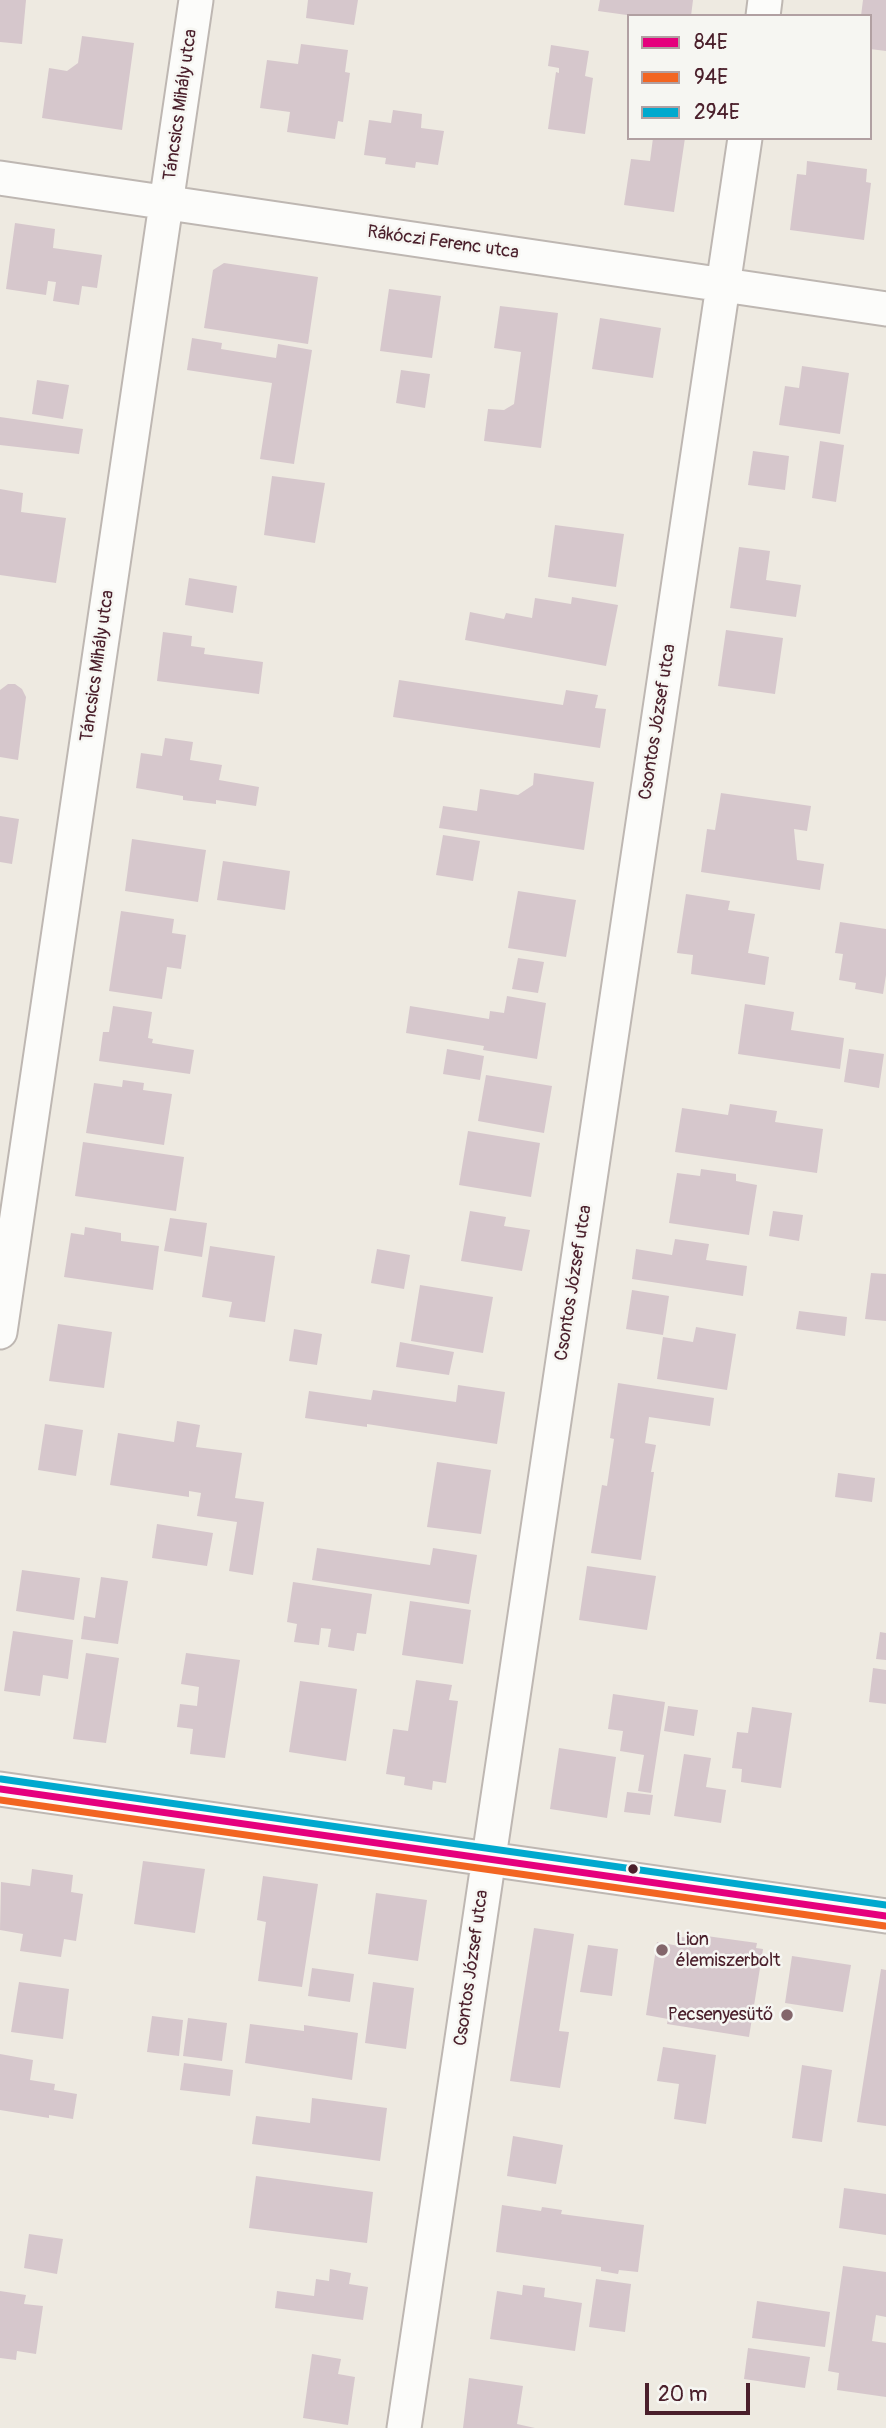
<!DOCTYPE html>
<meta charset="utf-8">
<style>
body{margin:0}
#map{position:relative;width:886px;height:2428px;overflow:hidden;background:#eeeae1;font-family:Pangolin,sans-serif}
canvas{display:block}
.legend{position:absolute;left:627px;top:14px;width:245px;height:126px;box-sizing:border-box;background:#f6f6f2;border:2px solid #b1a0a2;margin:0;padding:9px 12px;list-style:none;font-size:21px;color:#4a1f2b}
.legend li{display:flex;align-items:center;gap:14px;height:35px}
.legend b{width:35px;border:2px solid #b1a0a2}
.scale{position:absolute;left:645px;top:2383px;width:105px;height:32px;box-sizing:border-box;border:4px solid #4a1f2b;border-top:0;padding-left:9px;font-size:21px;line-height:24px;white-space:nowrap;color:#4a1f2b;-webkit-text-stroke:5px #f6f6f2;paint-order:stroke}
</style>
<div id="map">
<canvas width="886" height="2428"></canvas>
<ul class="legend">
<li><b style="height:9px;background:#e5007d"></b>84E</li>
<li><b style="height:9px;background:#f26522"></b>94E</li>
<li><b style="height:9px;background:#00a9ce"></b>294E</li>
</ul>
<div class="scale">20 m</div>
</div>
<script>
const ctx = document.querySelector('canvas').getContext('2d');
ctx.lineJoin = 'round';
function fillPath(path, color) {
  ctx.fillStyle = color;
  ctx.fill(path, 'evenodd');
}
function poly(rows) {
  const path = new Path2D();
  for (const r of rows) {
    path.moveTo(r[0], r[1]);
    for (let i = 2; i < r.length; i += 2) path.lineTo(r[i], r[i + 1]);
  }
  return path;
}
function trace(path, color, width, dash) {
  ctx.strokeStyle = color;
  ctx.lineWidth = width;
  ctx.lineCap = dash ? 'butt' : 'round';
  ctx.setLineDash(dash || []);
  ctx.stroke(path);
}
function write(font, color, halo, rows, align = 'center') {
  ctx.font = font + ' Pangolin,sans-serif';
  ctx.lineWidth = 5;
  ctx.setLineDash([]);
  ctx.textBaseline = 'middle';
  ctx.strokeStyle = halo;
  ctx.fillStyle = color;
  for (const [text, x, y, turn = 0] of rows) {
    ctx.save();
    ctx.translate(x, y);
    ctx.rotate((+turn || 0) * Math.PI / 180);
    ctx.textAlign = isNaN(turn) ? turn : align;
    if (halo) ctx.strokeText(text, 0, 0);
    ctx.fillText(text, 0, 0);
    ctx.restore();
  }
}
const building = poly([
 [0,0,26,0,22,44,0,42],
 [308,0,358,0,354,25,306,18],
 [600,0,693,0,691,16,634,16,598,11],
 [863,0,886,0,886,51,870,49,870,16,861,16],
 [82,36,134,43,122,130,42,118,49,68,67,71,78,63],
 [301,44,348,50,345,72,350,73,343,122,338,121,335,139,287,132,290,112,260,108,267,60,298,64],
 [551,45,589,51,585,76,593,78,585,134,548,129,556,72,559,73,559,68,548,66],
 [393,110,422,114,421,128,444,131,438,165,416,162,415,168,385,164,386,158,364,155,369,120,391,123],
 [653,138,685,138,674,212,624,205,631,159,650,161],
 [807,161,867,169,866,182,871,183,864,240,790,230,797,174,806,175],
 [15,223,55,229,53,248,102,255,97,288,82,286,79,305,53,301,56,282,48,281,46,295,6,289],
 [224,263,318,277,308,344,204,328,213,270],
 [389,289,441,296,432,358,380,351],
 [500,306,558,313,541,448,484,441,488,409,504,410,514,404,521,352,494,348],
 [600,318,661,328,653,378,592,369],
 [192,338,222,343,221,349,276,358,278,344,312,350,294,464,260,459,272,383,187,370],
 [802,366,849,373,840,434,779,425,785,386,799,388],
 [401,370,430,374,425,408,396,403],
 [37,380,69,385,63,419,32,414],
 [0,417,83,429,79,454,0,445],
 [820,441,844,445,836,502,812,498],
 [753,451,789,456,785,490,748,485],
 [272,476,325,483,315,543,264,535],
 [0,489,23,493,21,512,66,518,56,583,0,575],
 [555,525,624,534,616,587,548,577],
 [739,547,770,551,766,580,801,585,796,617,730,608],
 [189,578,237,586,233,613,185,605],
 [572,597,618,605,606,666,465,640,470,612,504,619,506,613,532,618,535,598,571,604],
 [726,630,783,638,775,694,718,686],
 [163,632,192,636,191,646,205,648,204,654,263,662,259,694,157,681],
 [399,680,563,705,566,690,598,695,595,708,606,709,600,748,393,717],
 [8,684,15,684,22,689,26,697,18,760,0,757,0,690],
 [165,738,193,742,190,760,222,765,219,780,259,787,256,806,216,800,216,804,183,800,183,796,136,788,141,753,162,756],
 [534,773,594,782,584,850,439,828,443,806,477,811,480,789,518,795,533,785],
 [721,793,811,806,807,831,794,829,797,860,824,864,820,890,701,872,707,829,715,830],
 [0,816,19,819,12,864,0,862],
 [443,835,480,841,473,881,436,875],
 [132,839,206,850,198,902,125,891],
 [223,861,290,871,285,910,217,900],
 [518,891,576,900,566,957,508,948],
 [686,894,730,901,728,910,755,914,748,953,769,957,765,985,691,974,693,955,677,953],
 [121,911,174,919,172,933,186,935,181,969,167,967,162,999,109,991],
 [840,922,886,929,886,975,883,994,855,989,856,983,839,980,843,954,835,953],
 [518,958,544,962,538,993,512,989],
 [507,996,546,1003,537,1059,483,1050,484,1046,406,1033,410,1006,489,1019,490,1011,504,1013],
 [745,1004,794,1012,791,1030,844,1038,840,1069,738,1054],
 [113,1006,152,1012,148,1038,153,1039,152,1043,194,1050,190,1074,99,1061,103,1032,109,1032],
 [447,1049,484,1056,480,1080,443,1074],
 [849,1049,884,1054,879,1088,844,1082],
 [486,1075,552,1086,544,1133,478,1121],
 [123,1080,144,1083,143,1090,172,1094,164,1145,86,1133,94,1083,122,1087],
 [730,1104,777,1111,775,1122,823,1129,817,1173,675,1152,682,1108,728,1115],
 [468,1131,540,1143,531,1197,459,1185],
 [83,1142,184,1157,176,1211,75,1196],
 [701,1169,736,1174,736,1181,757,1185,749,1235,669,1223,677,1173,700,1176],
 [470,1211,506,1217,504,1226,530,1230,522,1271,461,1261],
 [773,1211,803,1215,799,1241,769,1236],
 [170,1218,207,1223,202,1257,164,1251],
 [85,1227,121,1233,121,1241,159,1246,153,1290,64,1277,71,1233,84,1235],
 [675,1239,709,1244,706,1260,747,1266,743,1296,632,1279,636,1249,672,1255],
 [210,1246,275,1256,265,1322,229,1317,232,1302,202,1297],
 [377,1249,410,1255,404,1289,371,1283],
 [871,1273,886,1274,886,1321,865,1319],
 [420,1285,493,1297,483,1353,411,1341],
 [632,1290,669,1296,663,1335,626,1329],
 [799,1311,847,1317,845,1336,796,1329],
 [58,1324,112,1332,104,1388,49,1381],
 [696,1327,736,1334,727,1390,657,1379,663,1337,693,1342],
 [294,1329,322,1334,317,1365,289,1361],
 [400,1342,454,1352,449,1375,396,1367],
 [618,1383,714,1398,710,1426,649,1417,645,1443,656,1445,651,1472,654,1472,641,1560,591,1553,602,1485,607,1486,610,1466,614,1439,610,1438],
 [458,1385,505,1392,497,1444,367,1424,367,1427,305,1418,309,1391,371,1400,373,1390,456,1402],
 [177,1421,200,1425,196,1447,242,1453,235,1498,264,1502,253,1575,229,1571,237,1522,197,1516,201,1493,189,1491,189,1497,110,1485,118,1433,174,1442],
 [45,1424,83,1430,76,1476,38,1470],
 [437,1462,491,1470,481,1534,427,1527],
 [838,1473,875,1478,872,1502,835,1497],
 [157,1524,213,1533,207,1566,152,1558],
 [317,1548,430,1565,433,1548,477,1555,469,1604,312,1580],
 [587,1566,656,1576,647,1630,579,1620],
 [22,1570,80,1578,74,1620,16,1611],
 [101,1577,128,1581,118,1644,81,1639,84,1616,95,1618],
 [293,1582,372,1594,366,1634,357,1633,354,1651,328,1647,331,1629,321,1628,319,1645,294,1642,297,1624,287,1622],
 [410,1601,471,1610,463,1664,402,1655],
 [13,1631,73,1640,68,1679,43,1675,40,1696,4,1691],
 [880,1632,886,1633,886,1660,876,1659],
 [86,1653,119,1658,106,1743,73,1739],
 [186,1653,240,1660,225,1758,190,1754,193,1729,177,1727,180,1704,197,1706,199,1687,181,1684],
 [873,1668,886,1670,886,1704,869,1702],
 [416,1680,452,1685,449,1700,458,1701,446,1783,433,1781,432,1790,404,1785,405,1777,386,1774,393,1729,408,1731],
 [300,1681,357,1689,346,1761,289,1752],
 [613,1694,665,1702,651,1793,638,1791,644,1755,620,1751,623,1731,608,1729],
 [668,1706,698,1710,694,1736,664,1731],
 [752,1707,792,1713,781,1788,741,1782,742,1769,732,1768,737,1732,748,1733],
 [559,1748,616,1757,607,1818,550,1809],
 [684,1754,711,1758,706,1787,726,1790,721,1823,674,1816],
 [627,1792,653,1795,650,1815,624,1812],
 [143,1861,205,1869,195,1933,134,1924],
 [32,1869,73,1875,71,1892,83,1894,76,1941,64,1939,61,1957,20,1951,23,1934,0,1930,1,1882,30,1886],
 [263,1876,318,1884,302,1987,258,1981,266,1922,257,1920],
 [376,1893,427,1900,418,1961,368,1954],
 [534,1928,574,1934,559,2031,569,2032,560,2088,510,2081],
 [692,1934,757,1943,756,1948,763,1949,749,2037,667,2024,668,2019,646,2015,657,1942,679,1946,680,1937,691,1938],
 [588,1945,618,1949,612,1996,580,1992],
 [792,1956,851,1965,843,2012,785,2003],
 [312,1968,354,1974,350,2002,308,1996],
 [881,1969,886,1970,886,2126,857,2122],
 [19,1982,69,1989,63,2039,11,2032],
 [373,1982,414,1988,406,2049,365,2043],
 [152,2016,183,2020,179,2056,147,2052],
 [188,2018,227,2023,222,2061,183,2056],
 [250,2024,304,2031,304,2025,358,2033,352,2080,245,2063],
 [663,2047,716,2055,706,2124,674,2119,679,2084,657,2081],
 [0,2054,33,2060,30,2080,55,2084,54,2090,77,2094,73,2119,49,2115,49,2118,0,2110],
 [184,2063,233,2070,230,2096,180,2090],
 [802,2065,832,2070,822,2142,792,2138],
 [312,2098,387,2108,380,2161,252,2144,256,2116,310,2123],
 [513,2136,563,2145,556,2184,507,2176],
 [256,2176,373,2192,367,2243,249,2228],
 [844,2188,886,2194,886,2235,839,2228],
 [502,2205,541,2211,542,2207,562,2210,561,2214,644,2225,638,2272,619,2270,618,2274,601,2271,601,2267,496,2252],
 [29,2234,63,2239,57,2274,24,2268],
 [843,2266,886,2272,886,2317,876,2315,872,2341,886,2343,886,2397,837,2390,839,2373,828,2371],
 [330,2269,351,2273,349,2284,368,2287,363,2320,275,2308,277,2291,314,2296,316,2279,329,2281],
 [596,2279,631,2284,625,2332,589,2327],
 [523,2285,545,2288,544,2297,582,2303,575,2351,490,2339,497,2291,522,2295],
 [0,2291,26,2295,24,2304,43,2306,36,2354,17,2351,16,2360,0,2358],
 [757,2301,830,2312,825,2347,752,2338],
 [748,2348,810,2357,805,2388,744,2379],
 [312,2354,341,2359,338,2374,355,2377,348,2425,303,2418],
 [469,2378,523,2386,517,2424,535,2428,463,2428]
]);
const minor = poly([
 [763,16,765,0],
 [0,178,886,309],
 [0,1332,196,0],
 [0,1789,886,1916],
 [404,2428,745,138]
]);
const bus1 = poly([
 [0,1789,886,1916]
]);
const bus2 = poly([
 [0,1800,885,1926]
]);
const bus3 = poly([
 [1,1779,886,1905]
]);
const markers = [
 [633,1869,6,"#4a1f2b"],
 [662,1950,7,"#83666b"],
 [787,2015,7,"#83666b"]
];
const streetNames = [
 ["Táncsics Mihály utca",181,105,-82],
 ["Rákóczi Ferenc utca",443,243,8],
 ["Táncsics Mihály utca",98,666,-82],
 ["Csontos József utca",658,722,-81],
 ["Csontos József utca",574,1283,-81],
 ["Csontos József utca",472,1968,-82]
];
const poiNames = [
 ["Lion",676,1940],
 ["élemiszerbolt",676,1961],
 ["Pecsenyesütő",773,2015,"right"]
];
fillPath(building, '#d6c7cc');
trace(minor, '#beb7b2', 37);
trace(minor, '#fcfcfa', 33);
trace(bus1, '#e5007d', 7);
trace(bus2, '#f26522', 7);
trace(bus3, '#00a9ce', 7);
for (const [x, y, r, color] of markers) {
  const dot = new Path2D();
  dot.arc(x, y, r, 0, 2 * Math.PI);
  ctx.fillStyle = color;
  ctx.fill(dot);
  trace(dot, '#f6f6f2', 2.5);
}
write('18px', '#4a1f2b', '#f6f6f2', streetNames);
write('18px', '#4a1f2b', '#f6f6f2', poiNames, 'left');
</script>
